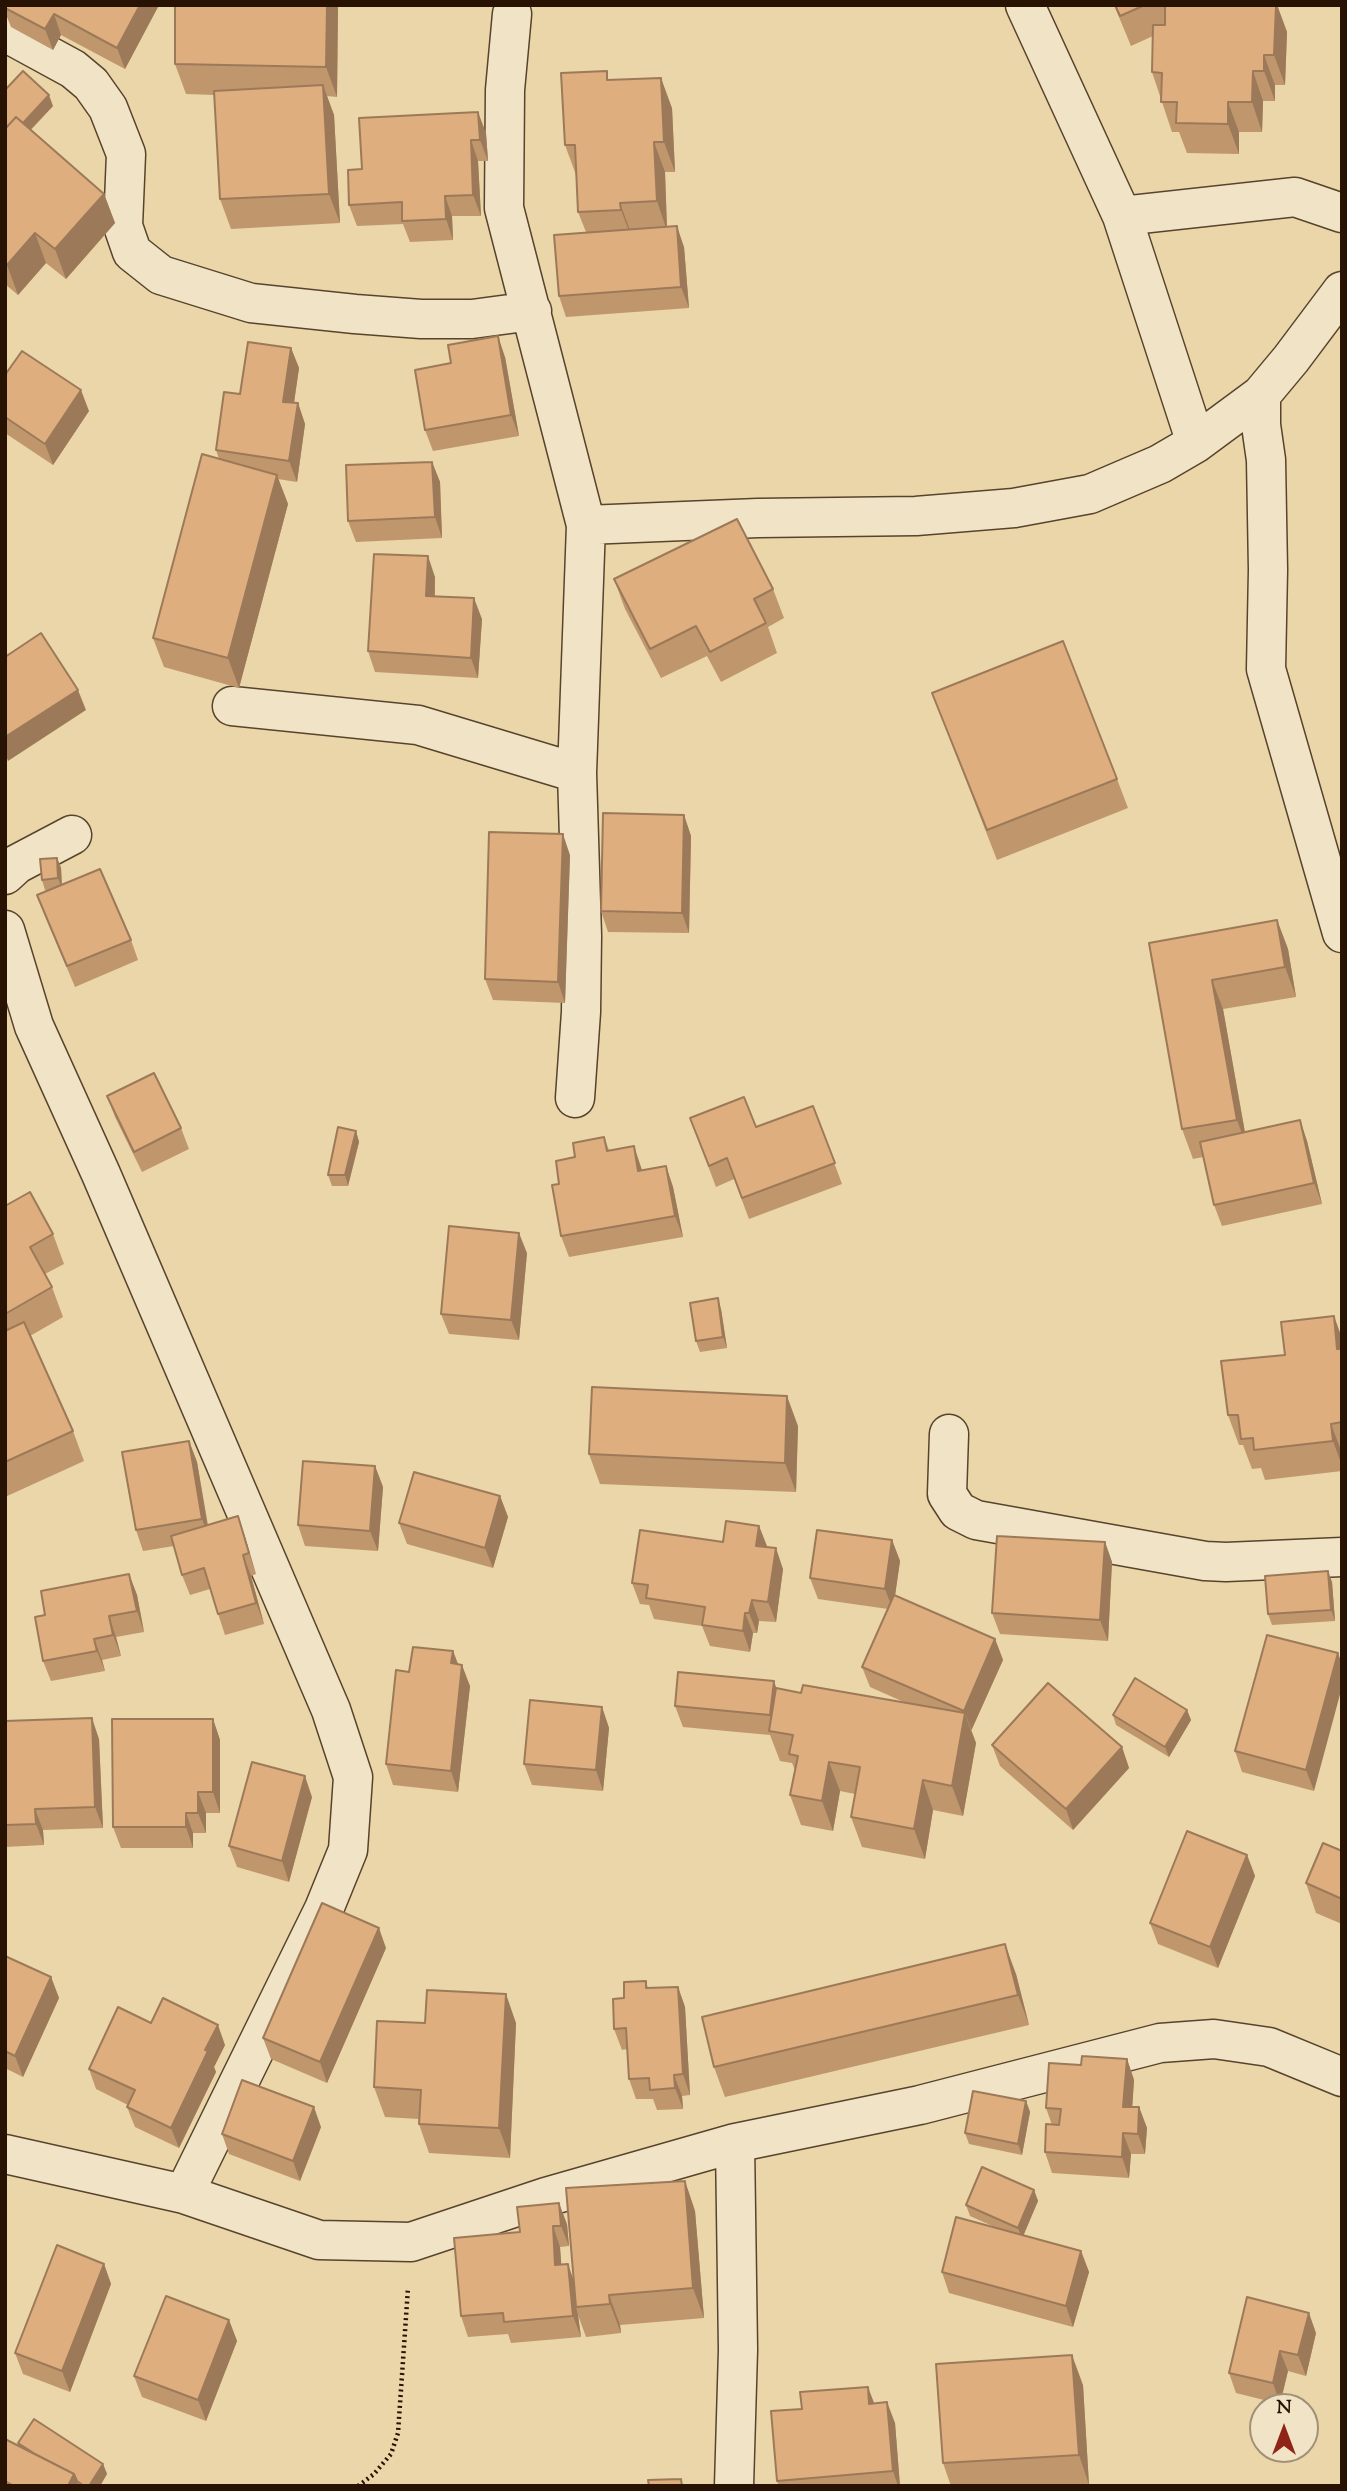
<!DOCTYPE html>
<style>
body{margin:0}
#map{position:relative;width:1347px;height:2491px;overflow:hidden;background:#ead6a8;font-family:"Sorts Mill Goudy",serif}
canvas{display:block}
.frame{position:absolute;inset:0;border:7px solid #281204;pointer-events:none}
.north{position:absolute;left:1249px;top:2393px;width:70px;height:70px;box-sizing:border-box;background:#f1e4c6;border:2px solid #a19078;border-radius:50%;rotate:0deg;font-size:19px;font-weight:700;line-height:28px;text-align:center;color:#281204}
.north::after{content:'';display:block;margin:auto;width:24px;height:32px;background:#8f2418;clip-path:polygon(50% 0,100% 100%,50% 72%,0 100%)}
</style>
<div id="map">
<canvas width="1347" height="2491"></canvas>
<div class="frame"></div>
<div class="north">N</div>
</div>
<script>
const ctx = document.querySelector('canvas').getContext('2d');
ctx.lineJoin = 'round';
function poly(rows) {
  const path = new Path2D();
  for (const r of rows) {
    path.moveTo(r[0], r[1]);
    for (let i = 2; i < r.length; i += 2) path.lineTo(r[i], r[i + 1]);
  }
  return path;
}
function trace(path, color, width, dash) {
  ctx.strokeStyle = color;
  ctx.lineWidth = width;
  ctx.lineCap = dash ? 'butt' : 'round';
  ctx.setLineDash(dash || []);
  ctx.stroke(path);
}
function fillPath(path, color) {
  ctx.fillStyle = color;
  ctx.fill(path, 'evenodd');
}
const path = poly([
 [358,2486,374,2474,391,2454,398,2433,408,2288]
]);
const minor = poly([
 [1025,5,1122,216,1196,443],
 [5,32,73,69,91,84,108,108,126,154,123,226,132,252,161,275,251,303,355,314,421,319,472,319,532,311],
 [1122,216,1295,197,1342,213],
 [1261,395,1261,425,1266,460,1268,570,1266,669,1342,933],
 [586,525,758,518,916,516,1014,508,1090,494,1160,464,1196,443,1261,395,1291,359,1342,291],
 [232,706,418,725,577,773,586,525,504,208,505,90,512,14],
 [5,875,17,864,72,835],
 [5,930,34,1026,101,1174,331,1710,353,1777,348,1850,324,1909,184,2194],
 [575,1098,581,1012,582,936,577,773],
 [949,1434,947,1494,958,1511,976,1520,1205,1561,1226,1562,1342,1557],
 [5,2154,184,2194,319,2240,411,2242,546,2197,735,2143,920,2105,1160,2043,1214,2039,1269,2047,1342,2077],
 [734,2486,738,2350,735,2143]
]);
const wall = poly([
 [5,5,159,5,125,69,61,35,53,50,11,27,5,12],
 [338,5,337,97,327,96,334,115,340,223,231,229,220,199,215,95,186,94,175,64],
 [1114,5,1277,5,1287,32,1285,85,1275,85,1275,101,1263,101,1262,132,1239,132,1239,154,1187,153,1179,132,1172,132,1152,72,1153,36,1131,46],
 [610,80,672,108,675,172,665,172,667,227,684,247,689,308,566,317,559,296,586,232,578,212,576,175,565,145],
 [5,90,53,106,31,130,104,194,115,223,66,279,46,263,18,295,5,284],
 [486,133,488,161,478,161,481,216,452,216,453,240,410,242,403,224,357,226,349,205,362,169],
 [291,348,299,368,294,403,298,403,305,424,297,482,278,479,288,504,239,688,164,667,153,638,219,459,216,450,240,394],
 [505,357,519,436,433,451,425,430],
 [5,375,89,411,53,465,5,433],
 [432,462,440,482,442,538,356,542,348,521],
 [435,577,435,596,482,619,478,678,375,672,368,651],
 [614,579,773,589,784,618,768,627,777,653,721,682,707,656,661,678,625,609],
 [932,693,1117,779,1128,808,997,860],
 [684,815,691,836,689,933,608,932,601,911],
 [570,855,565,1003,493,1000,485,979],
 [57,858,61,868,62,885,131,940,138,960,75,987,45,916,37,895,49,890,45,890,42,880],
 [1277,920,1288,949,1296,997,1223,1009,1245,1132,1300,1120,1307,1141,1322,1204,1222,1226,1214,1205,1203,1157,1193,1159,1182,1129,1149,943],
 [107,1096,181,1128,189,1149,142,1172,115,1117],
 [813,1106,842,1184,749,1219,734,1179,716,1187,690,1118,756,1127],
 [356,1131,359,1142,348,1186,332,1186,328,1175],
 [604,1137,609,1150,641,1167,642,1170,666,1166,673,1187,683,1237,569,1257,561,1236,559,1184,575,1157],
 [5,1206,53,1234,64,1264,45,1274,52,1287,63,1317,30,1336,73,1431,84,1461,5,1497],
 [527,1253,519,1340,449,1334,441,1314],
 [721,1309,727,1348,700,1352,696,1341],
 [1342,1338,1342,1471,1265,1480,1261,1468,1252,1469,1243,1445,1239,1445,1228,1415,1285,1355],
 [798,1426,796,1492,600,1484,589,1454],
 [189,1441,197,1462,208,1525,238,1516,245,1537,256,1574,251,1576,264,1624,225,1635,210,1589,190,1595,182,1575,174,1546,143,1551,136,1530],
 [375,1466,383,1487,378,1551,305,1546,298,1525],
 [500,1496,508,1517,493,1568,407,1544,399,1523],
 [759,1526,767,1547,783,1569,776,1622,759,1621,757,1633,753,1633,750,1652,710,1646,702,1626,654,1619,649,1605,640,1604,632,1583],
 [892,1540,900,1561,895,1595,995,1639,1003,1660,971,1731,976,1743,963,1816,933,1810,925,1859,862,1847,851,1817,855,1794,840,1791,833,1831,801,1825,790,1795,795,1770,792,1763,780,1761,770,1735,683,1727,675,1706,776,1688,801,1693,906,1703,870,1687,862,1667,888,1609,818,1599,810,1578],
 [1105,1542,1112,1562,1108,1641,1000,1634,992,1613],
 [129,1574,137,1595,144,1632,116,1637,121,1656,102,1660,105,1671,51,1681,43,1661,45,1615],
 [1332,1582,1335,1621,1272,1625,1268,1614],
 [1267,1635,1314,1791,1242,1772,1235,1751],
 [453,1651,458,1664,470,1686,458,1792,393,1785,386,1764,409,1672],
 [602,1707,609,1728,603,1791,532,1785,524,1764],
 [1187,1710,1191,1720,1169,1757,1116,1725,1113,1715],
 [213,1719,220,1740,220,1813,206,1813,206,1833,193,1833,193,1848,121,1848,113,1827],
 [5,1721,99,1739,103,1828,43,1830,44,1845,5,1847],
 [992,1745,1122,1747,1129,1768,1073,1830,1000,1766],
 [312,1797,289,1882,237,1867,229,1846],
 [1342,1851,1342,1924,1316,1913,1306,1883],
 [1247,1855,1255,1876,1218,1968,1158,1944,1150,1923],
 [386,1948,327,2083,271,2059,263,2038],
 [5,1956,51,1977,59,1998,23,2077,5,2068],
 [1016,1974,1029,2025,725,2097,714,2067],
 [646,1981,648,1988,678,1987,685,2007,690,2095,682,2096,683,2109,657,2110,653,2099,636,2099,629,2079,627,2049,622,2050,614,2029,624,1998],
 [151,2023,225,2045,214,2067,216,2072,179,2148,135,2127,127,2107,128,2105,96,2089,89,2069],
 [425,2023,516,2023,510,2158,429,2153,419,2124,419,2119,385,2117,374,2087],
 [1127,2059,1134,2080,1132,2107,1139,2107,1147,2128,1145,2154,1131,2154,1129,2178,1052,2173,1045,2152,1052,2125,1046,2108,1081,2065],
 [1026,2101,1030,2112,1022,2155,969,2144,965,2133],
 [321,2127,300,2181,229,2154,222,2134],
 [685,2181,695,2211,704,2318,620,2325,621,2333,586,2337,578,2315,581,2337,511,2343,508,2334,468,2337,461,2316,520,2232,567,2224,569,2246,560,2247,561,2264,573,2279],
 [1034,2190,1038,2201,1023,2235,1081,2251,1089,2272,1073,2327,949,2293,942,2272,999,2229,970,2216,966,2205],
 [104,2264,111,2284,70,2392,23,2374,15,2353],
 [229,2320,237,2341,206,2421,142,2397,134,2376],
 [1316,2333,1306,2376,1288,2371,1280,2404,1236,2393,1229,2373],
 [1083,2385,1089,2485,1070,2486,951,2486,943,2463],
 [874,2403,895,2423,900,2486,779,2486,777,2481],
 [5,2439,19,2446,18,2443,103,2464,107,2474,100,2486,5,2486]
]);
const shadedWall = poly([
 [140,5,159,5,125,69,117,48],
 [327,5,338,5,337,97,326,67],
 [1276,5,1277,5,1287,32,1285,85,1274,55],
 [54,14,61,35,53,50,45,29],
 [1264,55,1275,85,1275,101,1264,71],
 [1253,71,1263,101,1262,132,1252,102],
 [661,78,672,108,675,172,664,142],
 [323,85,334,115,340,223,329,194],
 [49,95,53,106,8,153,5,142],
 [1228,102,1239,132,1239,154,1228,124],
 [478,112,486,133,488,161,480,140],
 [471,140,478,161,481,216,473,195],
 [654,142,665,172,667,231,657,201],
 [104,194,115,223,66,279,55,249],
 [445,196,452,216,453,240,446,219],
 [620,203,631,233,632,239,621,210],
 [677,226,684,247,689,308,681,287],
 [35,233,46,263,18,295,7,265],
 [498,336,505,357,519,436,511,415],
 [291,348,299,368,291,423,283,402],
 [81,390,89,411,53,465,45,444],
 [298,403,305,424,297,482,289,461],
 [432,462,440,482,442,538,435,517],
 [277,475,288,504,239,688,228,658],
 [428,556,435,577,434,617,426,596],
 [474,598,482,619,478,678,471,658],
 [78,690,86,710,8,761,5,753,5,737],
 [684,815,691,836,689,933,682,913],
 [563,834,570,855,565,1003,558,982],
 [57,858,61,868,62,889,58,878],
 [1277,920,1288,949,1296,997,1285,967],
 [1212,980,1223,1009,1248,1150,1237,1120],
 [1300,1120,1307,1141,1322,1204,1314,1183],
 [356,1131,359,1142,348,1186,345,1175],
 [634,1146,641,1167,646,1192,638,1171],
 [666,1166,673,1187,683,1237,675,1216],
 [519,1233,527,1253,519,1340,511,1320],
 [718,1298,721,1309,727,1348,723,1337],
 [1334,1316,1342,1338,1342,1363,1337,1349],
 [787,1396,798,1426,796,1492,785,1463],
 [1331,1424,1342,1453,1342,1466,1333,1441],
 [189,1441,197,1462,210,1540,202,1519],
 [375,1466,383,1487,378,1551,370,1531],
 [500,1496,508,1517,493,1568,485,1548],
 [238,1516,245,1537,256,1574,249,1553],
 [759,1526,767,1546,764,1567,756,1546],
 [892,1540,900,1561,893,1610,885,1589],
 [1105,1542,1112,1562,1108,1641,1100,1620],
 [776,1548,783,1569,776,1622,768,1602],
 [243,1555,251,1576,264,1624,256,1603],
 [1328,1571,1332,1582,1335,1621,1331,1610],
 [129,1574,137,1595,144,1632,137,1611],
 [752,1600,759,1621,757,1633,749,1613],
 [745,1613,753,1633,750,1652,743,1631],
 [109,1616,116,1637,121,1656,113,1635],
 [94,1639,102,1660,105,1671,97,1651],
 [995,1639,1003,1660,971,1731,964,1711],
 [453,1651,461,1672,451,1663],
 [1338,1653,1342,1664,1342,1687,1314,1791,1306,1770],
 [462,1665,470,1686,458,1792,451,1771],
 [774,1681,781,1702,777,1732,770,1715],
 [602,1707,609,1728,603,1791,596,1770],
 [1187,1710,1191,1720,1169,1757,1165,1747],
 [965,1713,976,1743,963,1816,952,1786],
 [92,1718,99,1739,103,1828,95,1807],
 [213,1719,220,1740,220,1813,213,1792],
 [1122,1747,1129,1768,1073,1830,1066,1809],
 [829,1762,840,1791,833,1831,822,1801],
 [305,1776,312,1797,289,1882,282,1861],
 [923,1780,933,1810,925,1859,914,1829],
 [198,1792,206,1813,206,1833,198,1813],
 [35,1809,43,1830,44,1845,36,1824],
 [186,1813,193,1833,193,1848,186,1827],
 [1247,1855,1255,1876,1218,1968,1210,1947],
 [379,1928,386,1948,327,2083,320,2062],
 [1005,1944,1016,1974,1029,2025,1018,1995],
 [51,1977,59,1998,23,2077,15,2056],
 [678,1987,685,2007,690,2095,683,2074],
 [506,1994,516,2023,510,2158,499,2128],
 [218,2025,225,2045,214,2067,216,2072,179,2148,171,2128,205,2050],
 [1127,2059,1134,2080,1131,2127,1123,2107],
 [674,2075,682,2096,683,2109,675,2088],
 [1026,2101,1030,2112,1022,2155,1018,2144],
 [314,2107,321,2127,300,2181,293,2161],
 [1139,2107,1147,2128,1145,2154,1138,2134],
 [1123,2133,1131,2154,1129,2178,1122,2157],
 [685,2181,695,2211,704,2318,693,2288],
 [1034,2190,1038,2201,1022,2239,1018,2228],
 [559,2203,567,2224,569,2246,561,2226],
 [553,2226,560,2247,563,2286,555,2265],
 [1081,2251,1089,2272,1073,2327,1066,2306],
 [104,2264,111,2284,70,2392,62,2371],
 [568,2264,575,2284,576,2307,578,2315,581,2337,573,2316],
 [609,2295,620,2325,621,2333,610,2304],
 [1309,2313,1316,2333,1306,2376,1298,2355],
 [229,2320,237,2341,206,2421,198,2400],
 [1280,2351,1288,2371,1280,2404,1273,2383],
 [1072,2355,1083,2385,1089,2485,1079,2455],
 [868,2387,876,2408,869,2404],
 [887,2402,895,2423,900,2486,898,2486,893,2471],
 [103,2464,107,2474,100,2486,89,2486],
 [74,2474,79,2486,68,2486]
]);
const building = poly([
 [5,5,140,5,117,48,54,14,45,29,5,8,5,5],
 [175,5,327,5,326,67,175,64,175,5],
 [1115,5,1145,5,1120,16,1115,5],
 [1165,5,1276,5,1274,55,1264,55,1264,71,1253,71,1252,102,1228,102,1228,124,1176,123,1177,102,1161,102,1162,73,1152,72,1153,25,1165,25,1165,5],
 [23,71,49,95,23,123,16,117,5,129,5,90,23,71],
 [607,71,607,80,661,78,664,142,654,142,657,201,620,203,621,210,578,212,575,145,565,145,561,73,607,71],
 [323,85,329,194,220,199,214,91,323,85],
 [478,112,480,140,471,140,473,195,445,196,446,219,402,221,402,202,349,205,348,170,362,169,359,118,478,112],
 [16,117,104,194,55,249,35,233,7,265,5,264,5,129,16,117],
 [677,226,681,287,559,296,554,235,677,226],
 [498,336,511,415,425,430,415,370,451,363,448,345,498,336],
 [248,342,291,348,283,402,298,403,289,461,216,450,224,392,240,394,248,342],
 [22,351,81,390,45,444,5,417,5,375,22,351],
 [202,454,277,475,228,658,153,638,202,454],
 [432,462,435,517,348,521,346,465,432,462],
 [737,519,773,589,754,599,766,623,710,652,696,626,650,649,614,579,737,519],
 [374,554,428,556,426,596,474,598,471,658,368,651,374,554],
 [41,633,78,690,5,737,5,657,41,633],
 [1063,641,1117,779,987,830,932,693,1063,641],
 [603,813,684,815,682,913,601,911,603,813],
 [489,832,563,834,558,982,485,979,489,832],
 [57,858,58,878,42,880,40,859,57,858],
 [100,869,131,940,67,966,37,895,100,869],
 [1277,920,1285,967,1212,980,1237,1120,1182,1129,1149,943,1277,920],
 [154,1073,181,1128,134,1152,107,1096,154,1073],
 [744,1097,756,1127,813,1106,835,1163,742,1198,727,1158,709,1166,690,1118,744,1097],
 [1300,1120,1314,1183,1214,1205,1200,1142,1300,1120],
 [338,1127,356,1131,345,1175,328,1175,338,1127],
 [604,1137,607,1151,634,1146,638,1171,666,1166,675,1216,561,1236,552,1185,559,1184,556,1161,575,1157,573,1143,604,1137],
 [30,1192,53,1234,30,1247,52,1287,5,1314,5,1206,30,1192],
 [449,1226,519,1233,511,1320,441,1314,449,1226],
 [718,1298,723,1337,696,1341,690,1303,718,1298],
 [1334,1316,1337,1349,1342,1349,1342,1422,1331,1424,1333,1441,1254,1450,1253,1438,1241,1439,1238,1415,1228,1415,1221,1361,1285,1355,1281,1322,1334,1316],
 [24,1322,73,1431,5,1462,5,1331,24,1322],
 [592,1387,787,1396,785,1463,589,1454,592,1387],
 [189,1441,202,1519,136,1530,122,1452,189,1441],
 [303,1461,375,1466,370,1531,298,1525,303,1461],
 [414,1472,500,1496,485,1548,399,1523,414,1472],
 [238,1516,249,1553,243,1555,256,1603,218,1614,204,1568,182,1575,171,1536,238,1516],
 [726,1521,759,1526,756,1546,776,1548,768,1602,752,1600,749,1613,745,1613,743,1631,702,1625,705,1607,646,1598,648,1585,632,1583,640,1530,723,1542,726,1521],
 [817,1530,892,1540,885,1589,810,1578,817,1530],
 [997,1536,1105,1542,1100,1620,992,1613,997,1536],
 [1328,1571,1331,1610,1268,1614,1265,1576,1328,1571],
 [129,1574,137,1611,109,1616,113,1635,94,1639,97,1651,43,1661,35,1617,45,1615,41,1591,129,1574],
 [894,1595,995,1639,964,1711,862,1667,894,1595],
 [1267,1635,1338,1653,1306,1770,1235,1751,1267,1635],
 [413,1647,453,1651,451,1663,462,1665,451,1771,386,1764,396,1670,409,1672,413,1647],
 [678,1672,774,1681,770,1715,675,1706,678,1672],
 [1135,1678,1187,1710,1165,1747,1113,1715,1135,1678],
 [1048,1683,1122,1747,1066,1809,992,1745,1048,1683],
 [803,1685,965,1713,952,1786,923,1780,914,1829,851,1817,860,1767,829,1762,822,1801,790,1795,798,1756,789,1754,793,1735,769,1731,776,1688,801,1693,803,1685],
 [530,1700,602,1707,596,1770,524,1764,530,1700],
 [92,1718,95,1807,35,1809,36,1824,5,1825,5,1721,92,1718],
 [112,1719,213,1719,213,1792,198,1792,198,1813,186,1813,186,1827,113,1827,112,1719],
 [252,1762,305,1776,282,1861,229,1846,252,1762],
 [1187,1831,1247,1855,1210,1947,1150,1923,1187,1831],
 [1323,1843,1342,1851,1342,1899,1306,1883,1323,1843],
 [322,1903,379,1928,320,2062,263,2038,322,1903],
 [1005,1944,1018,1995,714,2067,702,2017,1005,1944],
 [5,1956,51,1977,15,2056,5,2051,5,1956],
 [646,1981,646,1988,678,1987,683,2074,674,2075,675,2088,650,2090,649,2078,629,2079,626,2028,614,2029,613,1999,624,1998,624,1982,646,1981],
 [427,1990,506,1994,499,2128,419,2124,421,2090,374,2087,377,2021,425,2023,427,1990],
 [163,1998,218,2025,205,2050,208,2051,171,2128,127,2107,135,2090,89,2069,118,2007,151,2023,163,1998],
 [1082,2056,1127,2059,1123,2107,1139,2107,1138,2134,1123,2133,1122,2157,1045,2152,1046,2124,1059,2125,1061,2109,1046,2108,1049,2063,1081,2065,1082,2056],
 [242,2080,314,2107,293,2161,222,2134,242,2080],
 [973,2091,1026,2101,1018,2144,965,2133,973,2091],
 [982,2167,1034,2190,1018,2228,966,2205,982,2167],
 [685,2181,693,2288,609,2295,610,2304,576,2307,566,2188,685,2181],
 [559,2203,561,2226,553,2226,555,2265,568,2264,573,2316,504,2322,503,2313,461,2316,454,2238,520,2232,517,2207,559,2203],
 [956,2217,1081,2251,1066,2306,942,2272,956,2217],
 [57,2245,104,2264,62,2371,15,2353,57,2245],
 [166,2296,229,2320,198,2400,134,2376,166,2296],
 [1247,2297,1309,2313,1298,2355,1280,2351,1273,2383,1229,2373,1247,2297],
 [1072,2355,1079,2455,943,2463,936,2364,1072,2355],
 [868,2387,869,2404,887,2402,893,2471,777,2481,771,2411,802,2409,800,2392,868,2387],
 [34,2419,103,2464,89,2486,84,2486,77,2481,74,2474,35,2454,18,2443,34,2419],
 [5,2439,74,2474,68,2486,14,2486,5,2481,5,2439],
 [681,2479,682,2486,649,2486,648,2480,681,2479]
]);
trace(minor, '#58432d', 41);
trace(path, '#281204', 4.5, [2, 3.5]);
trace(minor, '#f1e4c6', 38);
fillPath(wall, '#c0966d');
fillPath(shadedWall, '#9c7a59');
fillPath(building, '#dfae7f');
trace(building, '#9c7a59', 2);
</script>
